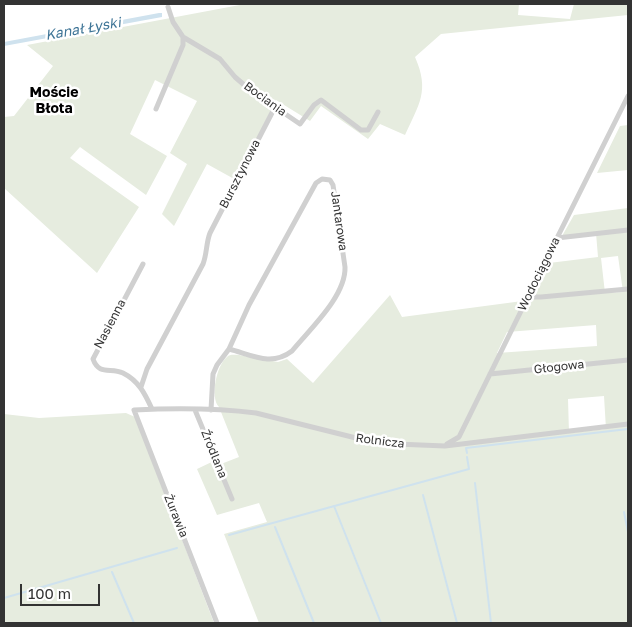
<!DOCTYPE html>
<html>
<head>
<meta charset="utf-8">
<style>
	body { margin:0 }
	#map { position:relative; width:632px; height:627px; overflow:hidden; background:#fff; font-family:"Golos Text",sans-serif }
	canvas { display:block }
	.frame { position:absolute; inset:0; border:5px solid #333; pointer-events:none }
	.scale { position:absolute; left:20px; top:584px; width:80px; height:22px; box-sizing:border-box; border:2px solid #333; border-top:0; padding-left:6px; font-size:15px; line-height:18px; white-space:nowrap; color:#333; -webkit-text-stroke:4px #fff; paint-order:stroke }
</style>
</head>
<body>
<div id="map">
<canvas width="632" height="627"></canvas>
<div class="frame"></div>
<div class="scale">100 m</div>
</div>
<script>
const ctx = document.querySelector('canvas').getContext('2d');
ctx.lineJoin = 'round';
function fillPath(path, color) {
  ctx.fillStyle = color;
  ctx.fill(path, 'evenodd');
}
function strokePath(path, color, width, dash) {
  ctx.strokeStyle = color;
  ctx.lineWidth = width;
  ctx.lineCap = dash ? 'butt' : 'round';
  ctx.setLineDash(dash || []);
  ctx.stroke(path);
}
function write(font, color, halo, rows, align = 'center') {
  ctx.font = font + ' "Golos Text",sans-serif';
  ctx.lineWidth = 5;
  ctx.setLineDash([]);
  ctx.textBaseline = 'middle';
  ctx.strokeStyle = halo;
  ctx.fillStyle = color;
  for (const [text, x, y, turn = 0] of rows) {
    ctx.save();
    ctx.translate(x, y);
    ctx.rotate((+turn || 0) * Math.PI / 180);
    ctx.textAlign = isNaN(turn) ? turn : align;
    if (halo) ctx.strokeText(text, 0, 0);
    ctx.fillText(text, 0, 0);
    ctx.restore();
  }
}
fillPath(new Path2D(`
	M 245,4 L 519,4 L 518,15 L 570,19 L 574,4 L 628,4 L 628,15 L 441,34 L 415,57 C 430,91 419,104 405,135 L 380,124 L 368,139 L 321,106 L 310,121 L 276,100 L 236,180 L 207,164 L 174,226 L 162,214 L 187,164 L 170,153 L 197,101 L 155,80 L 130,134 L 167,156 L 146,195 L 80,147 L 70,158 L 139,207 L 97,273 L 4,188 L 4,117 L 14,116 L 53,66 L 27,45 Z
	M 628,125 L 628,170 L 597,173 L 620,126 Z
	M 628,208 L 628,623 L 259,623 L 224,534 L 267,522 L 259,503 L 217,515 L 197,469 L 218,459 L 221,464 L 239,457 L 219,407 C 210,398 216,366 227,357 C 230,354 234,355 239,355 L 278,362 L 287,359 L 313,383 L 390,295 L 402,317 L 530,300 L 549,263 L 598,257 L 596,233 L 562,236 L 574,215 ZM 618,256 L 623,292 L 605,293 L 601,258 ZM 596,325 L 597,346 L 497,353 L 507,332 ZM 604,396 L 606,429 L 569,433 L 568,399 Z
	M 126,413 L 135,417 L 214,623 L 4,623 L 4,414 L 39,418 Z`), '#e6ecdf');
fillPath(new Path2D(`
	M 159,13 L 162,13 L 162,17 L 4,46 L 4,42 Z`), '#cfe2ee');
strokePath(new Path2D(`
	M 467,453 L 466,448 L 628,429
	M 475,483 L 491,623
	M 423,495 L 457,623
	M 334,506 L 381,623
	M 624,512 L 628,532
	M 275,527 L 314,623
	M 229,535 L 469,469 L 467,457
	M 112,572 L 134,623
	M 4,598 L 177,548`), '#cfe2ee', 2);
strokePath(new Path2D(`
	M 183,37 L 220,59 L 235,77 L 250,90 L 300,124 L 314,105 L 321,100 L 361,130 L 368,130 L 378,112
	M 156,109 L 183,45 L 183,37 L 173,22 L 168,7
	M 557,238 L 628,230
	M 143,264 L 93,359 C 99,376 111,367 123,373 C 139,381 145,394 152,409
	M 528,297 L 541,297 L 628,289
	M 490,374 L 628,360
	M 141,387 L 147,369 L 203,264 C 207,254 206,243 210,233 L 275,107
	M 195,410 L 232,499
	M 211,410 L 213,374 L 217,365 L 229,349 L 249,305 L 316,183 L 322,179 L 330,180 L 333,185 L 345,267 C 346,296 310,329 292,351 C 271,367 252,355 229,349
	M 447,444 L 459,437 L 557,238 L 628,96
	M 217,623 L 134,410 C 174,408 216,408 256,413 L 356,438 L 396,444 L 445,446 L 628,424`), '#d0d0d0', 5);
write('12px', '#333', '#fff', [
	["Bociania",265,99,36],
	["Bursztynowa",240,174,-63],
	["Jantarowa",339,221,82],
	["Wodociągowa",539,274,-64],
	["Nasienna",110,324,-62],
	["Głogowa",559,367,-6],
	["Rolnicza",380,441,7],
	["Źródlana",214,454,68],
	["Żurawia",176,516,68]
]);
write('italic 14px', '#3f7597', '#fff', [
	["Kanał Łyski",83,29,-10]
]);
write('bold 14px', '#000', '#fff', [
	["Moście",54,93],
	["Błota",54,109]
]);
</script>
</body>
</html>
